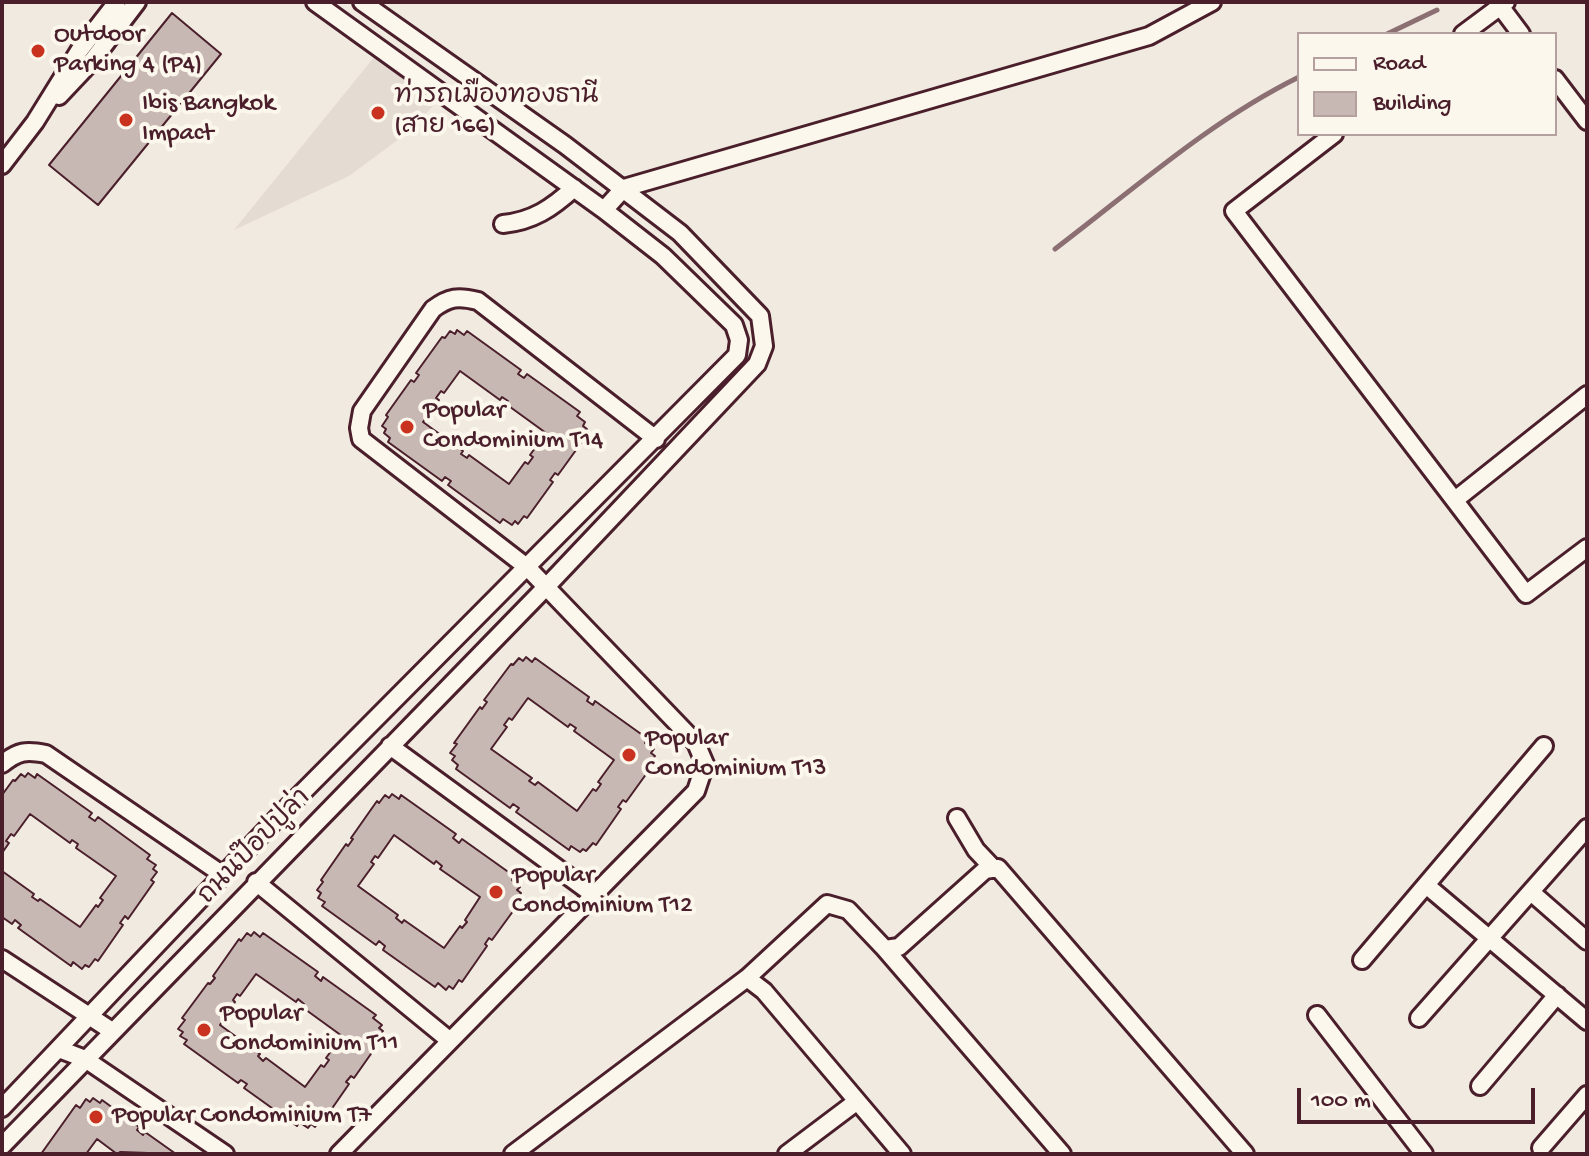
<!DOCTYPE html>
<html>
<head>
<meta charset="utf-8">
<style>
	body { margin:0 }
	#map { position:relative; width:1589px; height:1156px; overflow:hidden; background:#f0eae0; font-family:"Gochi Hand",sans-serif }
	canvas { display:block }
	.frame { position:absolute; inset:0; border:4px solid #4a1f2b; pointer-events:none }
	.legend { position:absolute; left:1297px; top:32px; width:260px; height:104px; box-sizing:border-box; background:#fbf7ec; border:2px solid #b4a19f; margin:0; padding:10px 14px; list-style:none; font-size:24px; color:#4a1f2b }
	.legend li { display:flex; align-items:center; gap:16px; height:40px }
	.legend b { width:40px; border:2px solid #b4a19f }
	.scale { position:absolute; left:1297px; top:1088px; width:238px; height:36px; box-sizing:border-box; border:4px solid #4a1f2b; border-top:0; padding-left:10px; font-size:24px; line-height:28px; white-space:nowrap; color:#4a1f2b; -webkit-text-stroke:6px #fbf7ec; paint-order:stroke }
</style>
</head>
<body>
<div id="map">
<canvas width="1589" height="1156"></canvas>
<div class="frame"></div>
<ul class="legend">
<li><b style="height:10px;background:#fbf7ec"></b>Road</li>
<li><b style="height:22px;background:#c8b8b3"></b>Building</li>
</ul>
<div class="scale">100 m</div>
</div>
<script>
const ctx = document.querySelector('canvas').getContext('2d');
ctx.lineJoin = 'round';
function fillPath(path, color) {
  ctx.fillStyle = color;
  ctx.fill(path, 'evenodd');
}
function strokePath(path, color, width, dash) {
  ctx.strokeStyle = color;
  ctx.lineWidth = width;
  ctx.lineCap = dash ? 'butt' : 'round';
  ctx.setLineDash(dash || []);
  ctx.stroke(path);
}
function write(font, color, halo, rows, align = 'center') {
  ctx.font = font + ' "Gochi Hand","Playpen Sans Thai",sans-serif';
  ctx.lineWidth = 8;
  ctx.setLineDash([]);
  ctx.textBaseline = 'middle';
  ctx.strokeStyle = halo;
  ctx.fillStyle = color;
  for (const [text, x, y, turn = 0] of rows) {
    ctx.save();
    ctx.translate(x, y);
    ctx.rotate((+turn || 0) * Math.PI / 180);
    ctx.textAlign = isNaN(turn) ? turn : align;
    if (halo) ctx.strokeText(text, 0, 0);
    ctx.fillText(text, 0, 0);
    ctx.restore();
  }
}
fillPath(new Path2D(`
	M 375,56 L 439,100 L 407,133 L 349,176 L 234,230 Z`), '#e4dbd2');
strokePath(new Path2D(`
	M 1387,34 L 1437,10
	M 1055,249 C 1134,189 1210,121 1299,77`), '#8c6f72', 5);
const building = new Path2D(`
	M 172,13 L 221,54 L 98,205 L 49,165 Z
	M 457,330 L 464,335 L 467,331 L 521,370 L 518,374 L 524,378 L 527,374 L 580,412 L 577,416 L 585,422 L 583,426 L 587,429 L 581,436 L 584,439 L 558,475 L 555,473 L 550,480 L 553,482 L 527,518 L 524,516 L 518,524 L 515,521 L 512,525 L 503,519 L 500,523 L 448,485 L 451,481 L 445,477 L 442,481 L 388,442 L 390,438 L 384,433 L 386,429 L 382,426 L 388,417 L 386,415 L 411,380 L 414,382 L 419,375 L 416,373 L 442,337 L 445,338 L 450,331 L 455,334 ZM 460,371 L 500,400 L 502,397 L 508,401 L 506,404 L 546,433 L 530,455 L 533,457 L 528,464 L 525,462 L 509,484 L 469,455 L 467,458 L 461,454 L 463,451 L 423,422 L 439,400 L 436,398 L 441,391 L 444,393 Z
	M 526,657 L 532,662 L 535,658 L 589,697 L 587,701 L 593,705 L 595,701 L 648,739 L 645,743 L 654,749 L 651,753 L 655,756 L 649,764 L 652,766 L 626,802 L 623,800 L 618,807 L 621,809 L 596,845 L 593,843 L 586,851 L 583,849 L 580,852 L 571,846 L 569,850 L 516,812 L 519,808 L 513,804 L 510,808 L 456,769 L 458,765 L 452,760 L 455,756 L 450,753 L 457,744 L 454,743 L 480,707 L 482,709 L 487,702 L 484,700 L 511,664 L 513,665 L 519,658 L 523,661 ZM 528,698 L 568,727 L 570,724 L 576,728 L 574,731 L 614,760 L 598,782 L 601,784 L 596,791 L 593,789 L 577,811 L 538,782 L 535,785 L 529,781 L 532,778 L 491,749 L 507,727 L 504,725 L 509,718 L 512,720 Z
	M 28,773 L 35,778 L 37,774 L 92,813 L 89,817 L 95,821 L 98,817 L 150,855 L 147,859 L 156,865 L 153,869 L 157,872 L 151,880 L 154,882 L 128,919 L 125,916 L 120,923 L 123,925 L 98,961 L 95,959 L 89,967 L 85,965 L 82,969 L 73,962 L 71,966 L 18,928 L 21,925 L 15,920 L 12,924 L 2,917 L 2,871 L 34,894 L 32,897 L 38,901 L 40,899 L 80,927 L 96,905 L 98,907 L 103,900 L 100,898 L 116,876 L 76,848 L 78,844 L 72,840 L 70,843 L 30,814 L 14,836 L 11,834 L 6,841 L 9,843 L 2,853 L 2,795 L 13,780 L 15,781 L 21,774 L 25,777 Z
	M 392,794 L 399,799 L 401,795 L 456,834 L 453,838 L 459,843 L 462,839 L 514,876 L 512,880 L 520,887 L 517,890 L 521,893 L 516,901 L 519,903 L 492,940 L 489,938 L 485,944 L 487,946 L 462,982 L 459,980 L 453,989 L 449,986 L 446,990 L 438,983 L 435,987 L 383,950 L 385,946 L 379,941 L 376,945 L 322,906 L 325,902 L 318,898 L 321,893 L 317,890 L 323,882 L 321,880 L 346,844 L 348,846 L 353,839 L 351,838 L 377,801 L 379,803 L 385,795 L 389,798 ZM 394,835 L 434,864 L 436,861 L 442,866 L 440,869 L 480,897 L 465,920 L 467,922 L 462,928 L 460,926 L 444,948 L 404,920 L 402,923 L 396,918 L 398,915 L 358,886 L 374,864 L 371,862 L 375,856 L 378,858 Z
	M 254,932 L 260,937 L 263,933 L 318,972 L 315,976 L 321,981 L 323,977 L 376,1015 L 373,1018 L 382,1025 L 379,1028 L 383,1031 L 377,1039 L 380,1041 L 354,1078 L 351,1076 L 346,1082 L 349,1084 L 324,1120 L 321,1118 L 315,1127 L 311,1124 L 308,1128 L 299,1122 L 297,1126 L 244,1088 L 247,1084 L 241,1080 L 238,1083 L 184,1044 L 187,1040 L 180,1036 L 183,1032 L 178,1029 L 185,1020 L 182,1018 L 208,983 L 210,984 L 215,978 L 213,976 L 239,939 L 241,941 L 247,933 L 251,936 ZM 256,974 L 296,1002 L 298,999 L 304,1004 L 302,1007 L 342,1036 L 326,1058 L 329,1060 L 324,1067 L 321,1065 L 305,1087 L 266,1058 L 263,1061 L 258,1056 L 260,1054 L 220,1025 L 235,1002 L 233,1000 L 237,994 L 240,996 Z
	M 93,1098 L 100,1103 L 102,1100 L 139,1127 L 137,1130 L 143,1135 L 145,1132 L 176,1154 L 120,1152 L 117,1154 L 97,1139 L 86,1154 L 41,1154 L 76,1105 L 80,1108 L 86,1099 L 90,1102 Z`);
fillPath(building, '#c8b8b3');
strokePath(building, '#4a1f2b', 2);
const minor = new Path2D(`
	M 1497,2 L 1521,34
	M 1463,34 L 1506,2
	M 1555,79 L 1587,121
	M 59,96 L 92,61 L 137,2
	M 1334,134 L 1234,211 L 1526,594 L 1587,548
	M 2,165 L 35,122 L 79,51 L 117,2
	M 604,210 L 624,188 L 1149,36 L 1212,2
	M 503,224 C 533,221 552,208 574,188
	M 1455,500 L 1587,395
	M 390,746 L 594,895
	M 2,764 C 18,751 26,750 46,754 L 223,875
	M 957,818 L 976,850 L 994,869
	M 256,882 L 449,1040
	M 1426,885 L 1587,1021
	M 1531,892 L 1587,941
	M 885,949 L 1062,1154
	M 2,959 L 112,1031
	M 1362,960 L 1544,746
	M 747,978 L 764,991 L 902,1154
	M 1317,1015 L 1424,1154
	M 1419,1018 L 1587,828
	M 59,1049 L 85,1059 L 225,1154
	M 1480,1086 L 1557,995
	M 2,1108 L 282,813 L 737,355 L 739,340 L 734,325 L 663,256 L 604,210 L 315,2
	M 2,1146 L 547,586 L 757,364 L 764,346 L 760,316 L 680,233 L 565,145 L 362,2
	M 1541,1148 L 1587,1095
	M 339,1154 L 696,791 L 705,764 L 696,743 L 528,568 L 361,439 L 359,428 L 362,411 L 433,309 C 449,297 458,296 478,301 L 656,439
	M 513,1154 L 747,978 L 827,904 L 848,910 L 885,949 L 899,947 L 985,870 L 998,868 L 1245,1154
	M 787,1154 L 856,1102`);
strokePath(minor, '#4a1f2b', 22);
strokePath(minor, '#fbf7ec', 16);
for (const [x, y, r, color] of [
	[38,51,8,"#c8321e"],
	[378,113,8,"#c8321e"],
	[126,120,8,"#c8321e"],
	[407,427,8,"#c8321e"],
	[629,755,8,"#c8321e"],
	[496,892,8,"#c8321e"],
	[204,1030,8,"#c8321e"],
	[96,1117,8,"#c8321e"]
]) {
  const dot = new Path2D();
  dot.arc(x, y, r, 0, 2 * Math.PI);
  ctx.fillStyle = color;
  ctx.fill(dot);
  strokePath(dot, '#fbf7ec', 3);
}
write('26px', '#4a1f2b', '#fbf7ec', [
	["Outdoor",54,36],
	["Parking 4 (P4)",54,66],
	["ท่ารถเมืองทองธานี",394,98],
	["(สาย 166)",394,128],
	["Ibis Bangkok",142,105],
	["Impact",142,135],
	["Popular",423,412],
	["Condominium T14",423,442],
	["Popular",645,740],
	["Condominium T13",645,770],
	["Popular",512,877],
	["Condominium T12",512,907],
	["Popular",220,1015],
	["Condominium T11",220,1045],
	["Popular Condominium T7",112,1117]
], 'left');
write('26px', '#4a1f2b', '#fbf7ec', [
	["ถนนป๊อปปูล่า",256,848,-46]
]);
</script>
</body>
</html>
